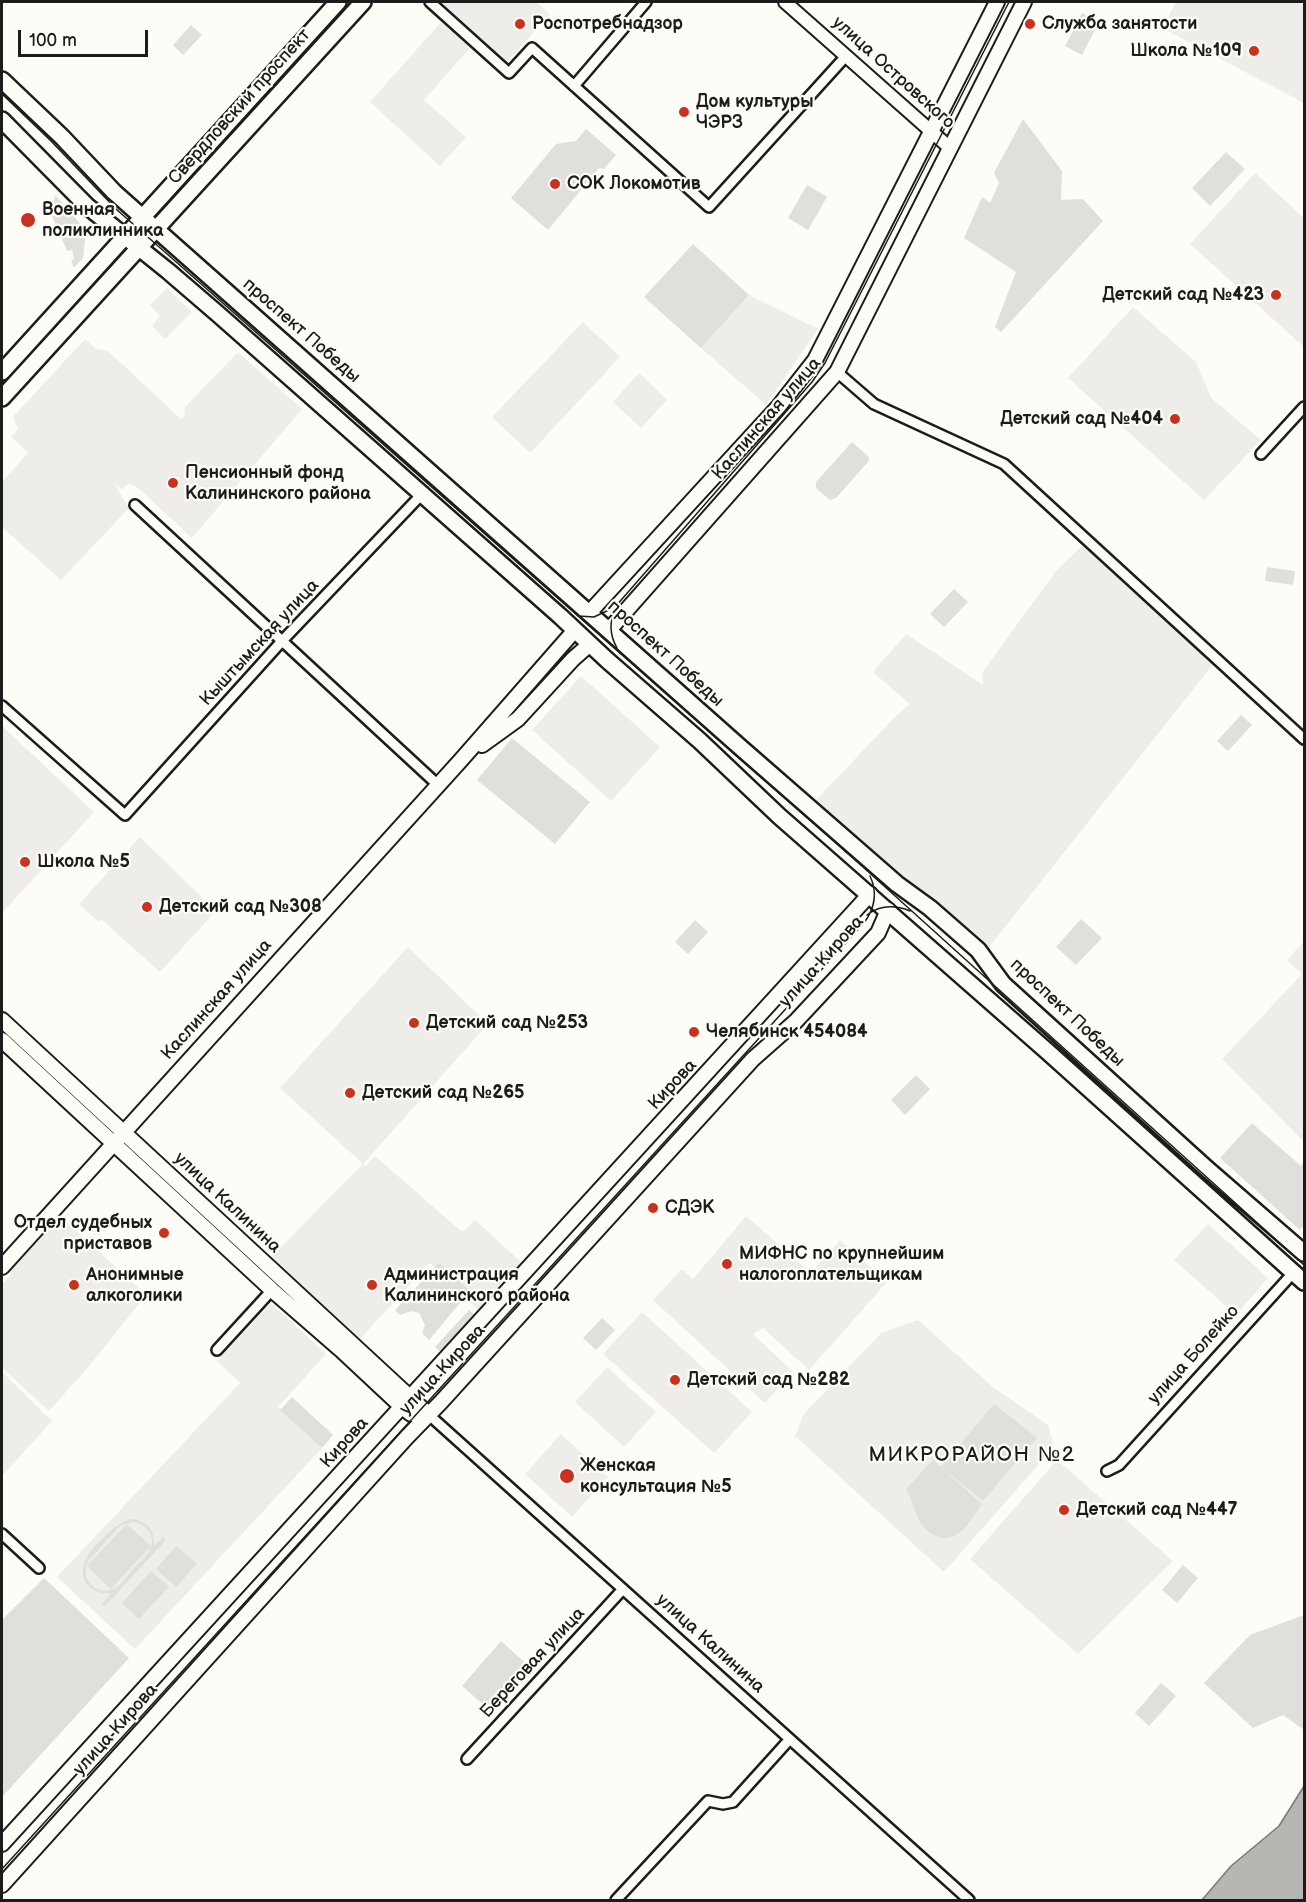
<!DOCTYPE html>
<html>
<head>
<meta charset="utf-8">
<style>
	body { margin:0 }
	#map { position:relative; width:1306px; height:1902px; overflow:hidden; background:#fdfcf7; font-family:"Balsamiq Sans",sans-serif }
	canvas { display:block }
	.frame { position:absolute; inset:0; border:3px solid #1c1c1c; pointer-events:none }
	.scale { position:absolute; left:18px; top:30px; width:130px; height:27px; box-sizing:border-box; border:3px solid #1c1c1c; border-top:0; padding-left:8px; font-size:18px; line-height:21px; white-space:nowrap; color:#1c1c1c; -webkit-text-stroke:4px #fdfcf7; paint-order:stroke }
</style>
</head>
<body>
<div id="map">
<canvas width="1306" height="1902"></canvas>
<div class="frame"></div>
<div class="scale">100 m</div>
</div>
<script>
const ctx = document.querySelector('canvas').getContext('2d');
ctx.lineJoin = 'round';
function fillPath(path, color) {
  ctx.fillStyle = color;
  ctx.fill(path, 'evenodd');
}
function strokePath(path, color, width, dash) {
  ctx.strokeStyle = color;
  ctx.lineWidth = width;
  ctx.lineCap = dash ? 'butt' : 'round';
  ctx.setLineDash(dash || []);
  ctx.stroke(path);
}
function write(font, color, halo, rows, align = 'center') {
  ctx.font = font + ' "Balsamiq Sans",sans-serif';
  ctx.lineWidth = 4.5;
  ctx.setLineDash([]);
  ctx.textBaseline = 'middle';
  ctx.strokeStyle = halo;
  ctx.fillStyle = color;
  for (const [text, x, y, turn = 0] of rows) {
    ctx.save();
    ctx.translate(x, y);
    ctx.rotate((+turn || 0) * Math.PI / 180);
    ctx.textAlign = isNaN(turn) ? turn : align;
    if (halo) ctx.strokeText(text, 0, 0);
    ctx.fillText(text, 0, 0);
    ctx.restore();
  }
}
fillPath(new Path2D(`
	M 439,2 L 536,2 L 550,14 L 506,63 L 438,3 Z
	M 1176,2 L 1304,2 L 1304,103 L 1162,28 Z
	M 441,22 L 470,48 L 424,100 L 466,137 L 440,166 L 370,102 Z
	M 1255,173 L 1304,218 L 1304,347 L 1190,244 Z
	M 167,288 L 192,312 L 165,339 L 152,326 L 160,316 L 150,305 Z
	M 749,295 L 818,329 L 766,405 L 701,348 Z
	M 1133,307 L 1196,362 L 1211,398 L 1261,440 L 1204,500 L 1068,378 Z
	M 583,322 L 620,357 L 530,453 L 492,417 Z
	M 85,339 L 96,349 L 108,351 L 181,419 L 184,417 L 185,407 L 238,352 L 302,409 L 192,538 L 137,487 L 129,483 L 122,489 L 114,483 L 129,508 L 61,580 L 2,527 L 2,482 L 28,453 L 11,437 L 18,429 L 13,417 Z
	M 639,373 L 667,400 L 641,428 L 613,402 Z
	M 1083,545 L 1133,593 L 1138,589 L 1214,663 L 986,951 L 816,800 L 894,718 L 910,704 L 912,706 L 873,672 L 906,634 L 983,685 L 982,673 L 1056,571 Z
	M 581,676 L 660,747 L 611,801 L 532,730 Z
	M 2,726 L 94,812 L 2,913 Z
	M 140,837 L 216,911 L 160,972 L 102,920 L 99,922 L 79,904 Z
	M 1304,941 L 1304,1142 L 1222,1059 L 1302,974 L 1287,960 Z
	M 408,947 L 488,1024 L 363,1164 L 366,1166 L 375,1156 L 462,1232 L 475,1220 L 522,1263 L 479,1311 L 430,1263 L 358,1341 L 268,1260 L 363,1164 L 280,1088 Z
	M 58,1214 L 146,1295 L 90,1365 L 49,1411 L 2,1368 L 2,1285 L 11,1275 L 10,1267 Z
	M 746,1216 L 811,1273 L 840,1240 L 887,1282 L 809,1370 L 763,1328 L 753,1334 L 793,1372 L 765,1403 L 653,1300 L 682,1269 L 693,1279 Z
	M 1208,1224 L 1268,1278 L 1236,1315 L 1174,1260 Z
	M 271,1303 L 326,1354 L 278,1407 L 322,1448 L 135,1649 L 57,1577 L 240,1383 L 217,1361 Z
	M 642,1312 L 752,1412 L 714,1453 L 603,1354 Z
	M 918,1320 L 994,1388 L 1048,1425 L 1054,1447 L 944,1572 L 795,1436 L 804,1414 L 881,1333 Z
	M 607,1367 L 656,1412 L 624,1447 L 575,1402 Z
	M 2,1372 L 52,1421 L 2,1476 Z
	M 561,1434 L 608,1477 L 572,1517 L 525,1474 Z
	M 1057,1460 L 1173,1561 L 1078,1654 L 970,1559 Z`), '#eeede9');
fillPath(new Path2D(`
	M 1082,13 L 1099,22 L 1082,55 L 1065,46 Z
	M 191,25 L 202,35 L 183,55 L 173,45 Z
	M 1023,119 L 1062,171 L 1061,200 L 1083,199 L 1103,221 L 1001,332 L 995,327 L 1016,272 L 964,238 L 982,197 L 990,203 L 999,183 L 994,173 Z
	M 586,129 L 616,155 L 604,169 L 599,168 L 548,230 L 511,198 L 556,144 L 576,141 Z
	M 1226,152 L 1245,169 L 1210,206 L 1192,188 Z
	M 807,185 L 827,197 L 808,230 L 788,218 Z
	M 55,195 L 86,230 L 83,258 L 74,268 L 71,261 L 74,259 L 72,250 L 67,251 L 52,216 Z
	M 693,244 L 749,295 L 701,348 L 644,297 Z
	M 852,442 L 869,457 L 868,462 L 836,498 L 830,500 L 816,488 L 816,482 Z
	M 1267,567 L 1295,571 L 1293,585 L 1265,581 Z
	M 954,589 L 968,602 L 944,627 L 930,614 Z
	M 1241,715 L 1252,725 L 1228,751 L 1217,741 Z
	M 512,738 L 590,802 L 555,844 L 477,780 Z
	M 1081,919 L 1102,938 L 1076,965 L 1056,947 Z
	M 695,920 L 708,932 L 688,954 L 675,942 Z
	M 916,1075 L 930,1089 L 905,1115 L 891,1100 Z
	M 1252,1123 L 1301,1166 L 1304,1162 L 1304,1225 L 1300,1230 L 1220,1158 Z
	M 439,1263 L 470,1291 L 429,1340 L 422,1333 L 425,1325 L 419,1313 L 411,1311 L 400,1315 L 395,1310 Z
	M 469,1310 L 476,1316 L 440,1351 L 435,1347 Z
	M 602,1318 L 615,1330 L 596,1350 L 583,1338 Z
	M 292,1397 L 333,1435 L 322,1448 L 280,1410 Z
	M 994,1404 L 1037,1438 L 983,1501 L 941,1467 Z
	M 933,1460 L 982,1504 C 971,1520 958,1545 936,1536 C 928,1533 922,1527 919,1520 C 914,1510 912,1499 906,1489 Z
	M 132,1519 C 148,1521 155,1531 154,1546 L 163,1537 L 166,1540 L 105,1606 L 102,1604 L 111,1593 C 94,1595 78,1583 84,1564 C 88,1550 118,1520 132,1519 ZM 133,1522 C 148,1524 158,1539 148,1553 C 144,1559 137,1565 132,1570 C 126,1577 120,1587 111,1590 C 103,1592 95,1590 90,1583 C 84,1576 85,1569 88,1561 L 120,1526 Z
	M 127,1524 L 151,1546 L 111,1589 L 87,1566 Z
	M 176,1546 L 197,1564 L 176,1587 L 156,1569 Z
	M 1183,1565 L 1198,1578 L 1177,1603 L 1162,1590 Z
	M 151,1571 L 169,1587 L 139,1619 L 122,1603 Z
	M 44,1578 L 129,1658 L 2,1797 L 2,1620 Z
	M 1304,1615 L 1304,1730 L 1283,1715 L 1253,1728 L 1204,1683 L 1250,1635 Z
	M 501,1641 L 532,1669 L 493,1713 L 462,1686 Z
	M 1161,1683 L 1176,1696 L 1149,1726 L 1135,1713 Z`), '#e0dfdb');
const water = new Path2D(`
	M 1304,1786 L 1304,1900 L 1202,1900 L 1231,1866 L 1279,1826 Z`);
fillPath(water, '#b7b6b2');
strokePath(water, '#797876', 1.5);
const minor = new Path2D(`
	M 430,2 L 509,73 L 532,48 L 709,207 L 846,56
	M 574,86 L 646,2
	M 837,372 L 874,404 L 1004,464 L 1304,739
	M 1261,454 L 1304,407
	M 135,505 L 438,785
	M 2,706 L 125,815 L 282,641 L 422,494
	M 217,1350 L 272,1290
	M 428,1414 L 969,1900
	M 1107,1471 L 1119,1465 L 1293,1273
	M 2,1534 L 39,1568
	M 467,1759 L 623,1589
	M 616,1900 L 708,1801 L 723,1804 L 733,1802 L 789,1740`);
const tertiary = new Path2D(`
	M 785,2 L 950,148`);
const secondary = new Path2D(`
	M 589,613 L 779,406 L 815,360 L 997,2
	M 609,630 L 837,372 L 1024,2
	M 482,745 L 518,719 L 573,659 L 590,644
	M 2,1020 L 428,1414
	M 2,1040 L 272,1290 L 341,1350 L 402,1407 L 411,1414 L 428,1414
	M 2,1267 L 461,760 L 575,630
	M 2,1844 L 870,894
	M 2,1885 L 407,1437 L 441,1402 L 753,1059 L 796,1021 L 878,933 L 888,910`);
const primary = new Path2D(`
	M 2,80 L 62,137 L 114,192 L 740,747 L 897,884 L 930,908 L 978,950 L 1003,984 L 1206,1168 L 1304,1253
	M 2,120 L 87,206 L 168,271 L 218,314 L 560,616 L 607,660 L 700,741 L 779,816 L 1048,1052 L 1304,1282
	M 2,372 L 338,2
	M 2,398 L 363,2`);
strokePath(minor, '#1c1c1c', 14);
strokePath(tertiary, '#1c1c1c', 16);
strokePath(secondary, '#1c1c1c', 18);
strokePath(primary, '#1c1c1c', 20);
strokePath(minor, '#fdfcf7', 9);
strokePath(tertiary, '#fdfcf7', 12);
strokePath(secondary, '#fdfcf7', 14);
strokePath(primary, '#fdfcf7', 15);
strokePath(new Path2D(`
	M 2,94 L 51,141 L 116,209 L 863,867 L 1304,1265
	M 617,606 C 609,620 609,634 617,648
	M 578,616 L 594,617 L 615,607 L 812,382 L 825,363 L 1009,2
	M 867,915 C 880,905 895,905 910,911
	M 2,1869 L 864,923 C 875,908 878,893 870,876`), '#1c1c1c', 1.5);
for (const [x, y, r, color] of [
	[520,24,6,"#c8321e"],
	[1030,24,6,"#c8321e"],
	[1254,51,6,"#c8321e"],
	[684,112,6,"#c8321e"],
	[555,184,6,"#c8321e"],
	[28,220,8,"#c8321e"],
	[1276,295,6,"#c8321e"],
	[1175,419,6,"#c8321e"],
	[173,483,6,"#c8321e"],
	[25,862,6,"#c8321e"],
	[147,907,6,"#c8321e"],
	[414,1023,6,"#c8321e"],
	[694,1032,6,"#c8321e"],
	[350,1093,6,"#c8321e"],
	[653,1208,6,"#c8321e"],
	[164,1233,6,"#c8321e"],
	[727,1264,6,"#c8321e"],
	[74,1285,6,"#c8321e"],
	[372,1285,6,"#c8321e"],
	[675,1380,6,"#c8321e"],
	[567,1476,8,"#c8321e"],
	[1064,1510,6,"#c8321e"]
]) {
  const dot = new Path2D();
  dot.arc(x, y, r, 0, 2 * Math.PI);
  ctx.fillStyle = color;
  ctx.fill(dot);
  strokePath(dot, '#fdfcf7', 2);
}
write('bold 18px', '#1c1c1c', '#fdfcf7', [
	["Роспотребнадзор",532,24],
	["Служба занятости",1042,24],
	["Школа №109",1242,51,"right"],
	["Дом культуры",696,102],
	["ЧЭРЗ",696,123],
	["СОК Локомотив",567,184],
	["Военная",42,210],
	["поликлинника",42,231],
	["Детский сад №423",1264,295,"right"],
	["Детский сад №404",1163,419,"right"],
	["Пенсионный фонд",185,473],
	["Калининского района",185,494],
	["Школа №5",37,862],
	["Детский сад №308",159,907],
	["Детский сад №253",426,1023],
	["Челябинск 454084",706,1032],
	["Детский сад №265",362,1093],
	["СДЭК",665,1208],
	["Отдел судебных",152,1223,"right"],
	["приставов",152,1244,"right"],
	["МИФНС по крупнейшим",739,1254],
	["налогоплательщикам",739,1275],
	["Анонимные",86,1275],
	["алкоголики",86,1296],
	["Администрация",384,1275],
	["Калининского района",384,1296],
	["Детский сад №282",687,1380],
	["Женская",580,1466],
	["консультация №5",580,1487],
	["Детский сад №447",1076,1510]
], 'left');
write('18px', '#1c1c1c', '#fdfcf7', [
	["улица Островского",893,73,42],
	["Свердловский проспект",240,107,-48],
	["проспект Победы",301,331,41],
	["Каслинская улица",767,419,-49],
	["Кыштымская улица",260,643,-47],
	["проспект Победы",665,654,42],
	["улица Кирова",822,962,-48],
	["Каслинская улица",217,1000,-48],
	["проспект Победы",1067,1013,43],
	["Кирова",673,1085,-47],
	["улица Калинина",227,1203,43],
	["улица Болейко",1194,1355,-48],
	["улица Кирова",443,1370,-47],
	["Кирова",345,1443,-48],
	["улица Калинина",710,1644,42],
	["Береговая улица",533,1663,-47],
	["улица Кирова",116,1730,-48]
]);
ctx.letterSpacing = '1.5px';
write('21px', '#1c1c1c', '#fdfcf7', [
	["МИКРОРАЙОН №2",972,1456]
]);
ctx.letterSpacing = '0px';
</script>
</body>
</html>
